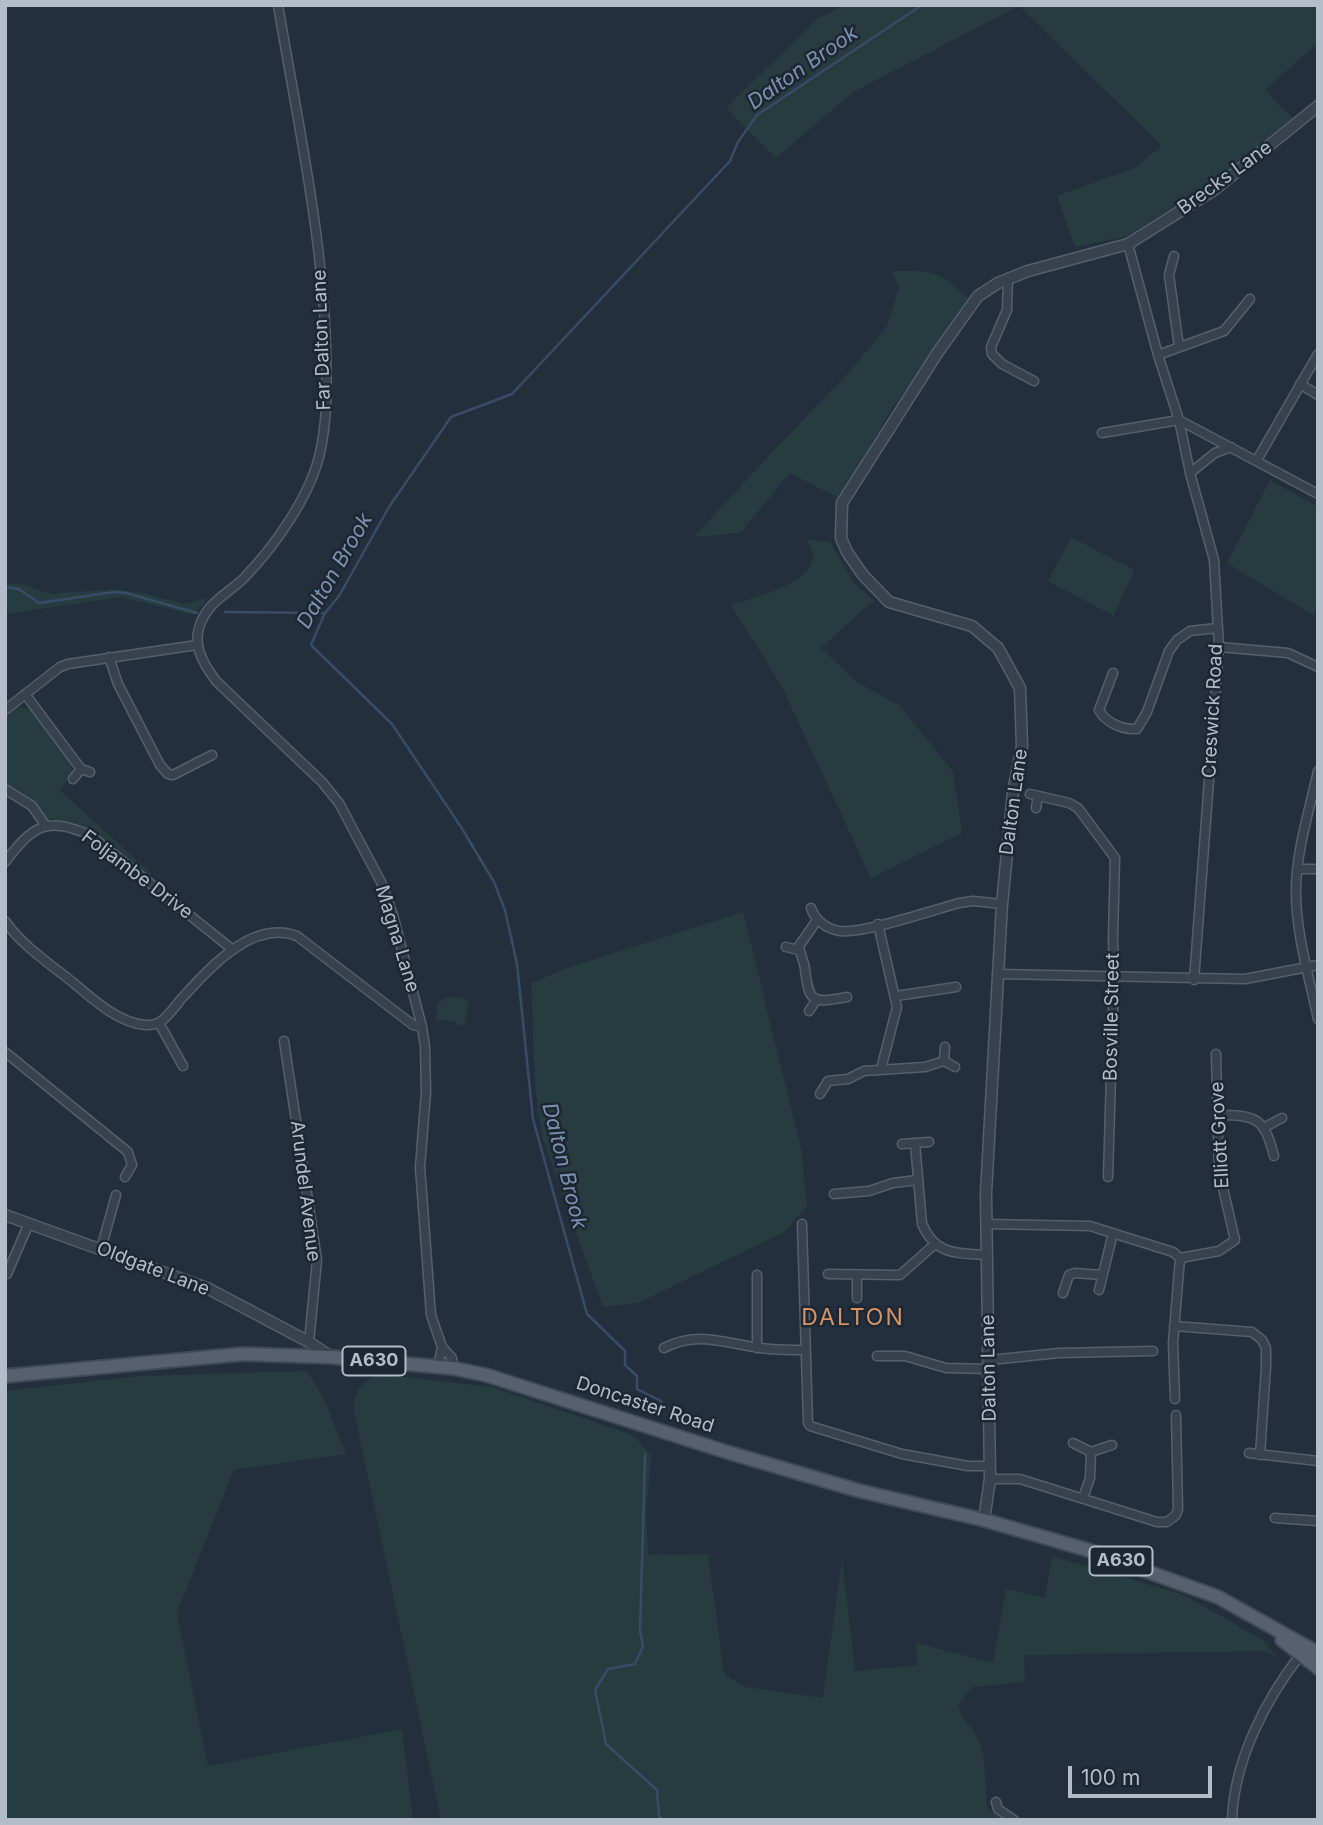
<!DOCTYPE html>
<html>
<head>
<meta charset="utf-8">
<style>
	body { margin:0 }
	#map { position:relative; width:1323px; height:1825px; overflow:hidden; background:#242f3e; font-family:Inter,sans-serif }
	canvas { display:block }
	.frame { position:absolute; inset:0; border:7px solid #b4bcc9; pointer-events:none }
	.scale { position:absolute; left:1068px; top:1766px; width:144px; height:32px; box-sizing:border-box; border:4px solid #b4bcc9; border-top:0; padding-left:9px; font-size:21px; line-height:24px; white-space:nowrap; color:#b4bcc9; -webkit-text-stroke:5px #1d2633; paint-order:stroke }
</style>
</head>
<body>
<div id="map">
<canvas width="1323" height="1825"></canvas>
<div class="frame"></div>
<div class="scale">100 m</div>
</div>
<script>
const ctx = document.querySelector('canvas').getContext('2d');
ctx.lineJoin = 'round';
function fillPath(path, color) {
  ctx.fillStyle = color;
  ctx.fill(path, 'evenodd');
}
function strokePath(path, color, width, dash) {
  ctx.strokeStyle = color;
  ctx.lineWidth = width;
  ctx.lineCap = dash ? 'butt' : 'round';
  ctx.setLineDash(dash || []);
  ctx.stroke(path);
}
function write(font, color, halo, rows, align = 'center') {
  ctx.font = font + ' Inter,sans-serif';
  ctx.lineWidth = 5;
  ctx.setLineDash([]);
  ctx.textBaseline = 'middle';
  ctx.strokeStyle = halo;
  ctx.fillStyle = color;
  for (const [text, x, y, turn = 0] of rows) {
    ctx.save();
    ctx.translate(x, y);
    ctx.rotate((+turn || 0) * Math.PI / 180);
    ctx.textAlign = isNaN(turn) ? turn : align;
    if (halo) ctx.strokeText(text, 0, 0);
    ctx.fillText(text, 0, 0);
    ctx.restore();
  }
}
fillPath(new Path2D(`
	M 844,5 L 1318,5 L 1318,43 L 1265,90 L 1293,119 L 1214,182 L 1127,236 L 1075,247 L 1057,196 L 1134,168 L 1162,146 L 1019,6 L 853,92 L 776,158 L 726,108 L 817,19 Z
	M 892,271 C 936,271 936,270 969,299 L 906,391 L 893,406 L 840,499 L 790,473 L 740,533 L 694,537 L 776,448 L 852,369 L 887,326 L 899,288 Z
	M 1270,480 L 1318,507 L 1318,607 L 1313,615 L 1227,563 Z
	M 1071,537 L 1134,570 L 1114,616 L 1048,581 Z
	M 806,540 L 830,542 L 855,584 L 874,600 L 821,648 L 857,682 L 899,705 L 953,771 L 962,833 L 871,878 L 782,687 L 731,605 C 755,597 837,578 806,540 Z
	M 5,583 L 26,585 L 50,594 L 113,589 L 147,594 L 185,604 L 209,597 L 194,615 L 121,597 L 5,614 Z
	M 17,706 L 31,710 L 70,762 C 75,773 66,781 60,790 L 151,873 L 149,876 L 84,826 L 46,818 C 33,803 25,790 5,785 L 5,715 Z
	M 743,912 L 802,1152 L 807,1207 L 784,1232 L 638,1303 L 603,1307 L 542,1137 L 535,1084 L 531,983 L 570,967 Z
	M 457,997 L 469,1000 L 465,1023 L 458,1027 L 454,1021 L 436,1020 L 438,1003 L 444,998 Z
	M 307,1371 L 325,1401 L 346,1454 L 234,1470 L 177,1613 L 208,1766 L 402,1729 L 413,1820 L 5,1820 L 5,1391 L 140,1376 Z
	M 385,1375 L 492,1387 L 627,1433 L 637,1439 L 651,1456 L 646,1514 L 648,1555 L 708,1554 L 724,1674 L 745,1687 L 823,1698 L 842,1558 L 855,1671 L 917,1665 L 916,1643 L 993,1663 L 1006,1589 L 1045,1598 L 1052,1556 L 1184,1595 L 1263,1640 L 1277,1656 L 1262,1651 L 1024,1655 L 1025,1682 L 972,1687 L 958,1705 C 961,1720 972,1726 978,1739 C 987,1759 985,1786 987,1808 L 1005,1820 L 441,1820 L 354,1411 C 353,1390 364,1377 385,1375 Z`), '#263c3f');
strokePath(new Path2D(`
	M 5,587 L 19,589 L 39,603 L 114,592 L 126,593 L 197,613
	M 225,612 L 325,613
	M 659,1410 L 661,1401 L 637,1389 L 637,1376 L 625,1365 L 625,1351 L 587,1314 L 533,1119 L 517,964 L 505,910 L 494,882 L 461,827 L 392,724 L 311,645 L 325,613 L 339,596 L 389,507 L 451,417 L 512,394 L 730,161 L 738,142 L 757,115 L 922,5
	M 645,1455 L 640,1631 L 643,1646 L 635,1664 L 608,1669 L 595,1690 L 606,1744 L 657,1790 L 659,1816 L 662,1820`), '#394c67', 2.5);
const minor = new Path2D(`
	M 278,5 C 297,118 322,232 326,346 C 327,383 328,421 319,457 C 308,499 274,547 244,578 C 231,591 211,601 203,618 C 190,642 202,662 216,681 L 322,782 L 339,803 L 381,882 L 393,915 L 422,1027 L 425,1047 L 426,1092 L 420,1167 L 431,1315 L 442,1347 L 452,1358 L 452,1368
	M 1128,244 L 1158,355 L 1179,420 L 1190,473 L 1214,560 L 1219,647 L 1194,980
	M 1174,256 L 1169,275 L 1179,347
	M 1008,278 L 1007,310 L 991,347 L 992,354 L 1002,364 L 1034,381
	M 1158,355 L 1224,331 L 1250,299
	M 1300,384 L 1318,395
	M 1102,433 L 1179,420 L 1318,494
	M 1257,460 L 1318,354
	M 1190,473 L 1215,453 L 1231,447
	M 1219,647 L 1288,653 L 1318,667
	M 109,657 L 118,684 L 160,765 L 168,774 L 173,775 L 212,755
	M 1113,673 L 1099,710 C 1106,723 1123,730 1137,729 L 1147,712 L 1169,651 L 1177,640 L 1190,631 L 1217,628
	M 25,694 L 81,769
	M 5,710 L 60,667 L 68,664 L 197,645
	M 1318,771 C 1310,808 1297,848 1296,887 C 1295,931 1309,976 1318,1019
	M 73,779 L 81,769 L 90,772
	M 5,789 L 32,806 L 46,826
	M 1030,794 L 1069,803 L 1078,808 L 1115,858 L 1113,937 L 1114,977 L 1108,1177
	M 1036,808 L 1038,796
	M 5,862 C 33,826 45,816 90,835 L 233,950
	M 1297,869 L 1318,869
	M 811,908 C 815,920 826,929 840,931 C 863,934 933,910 959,903 L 973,901 L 1002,904
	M 817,920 L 799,946 C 800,954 804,961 805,969 C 809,1004 813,1003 847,997
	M 5,921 C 23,947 52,965 76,985 C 95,1001 119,1023 145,1025 C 149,1025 157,1024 160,1022 C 168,1017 176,1005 182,998 C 209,969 252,919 297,936 L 413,1025 L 422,1027
	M 878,924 L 897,1007 L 881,1069
	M 786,947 L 799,950
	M 997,974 L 1245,979 L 1318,965
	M 896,996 L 956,987
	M 809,1011 L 817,999
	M 159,1023 L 183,1066
	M 284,1041 L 317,1260 L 309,1342
	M 945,1047 L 944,1061 L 955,1067
	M 5,1052 L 128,1152 L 132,1165 L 125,1177
	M 820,1094 L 828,1081 L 848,1079 L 864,1071 L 925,1067 L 944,1061
	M 1217,1115 C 1256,1115 1264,1117 1274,1156
	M 1265,1127 L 1282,1118
	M 915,1143 L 922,1224 C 936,1256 957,1253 987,1255
	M 902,1144 L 929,1142
	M 834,1194 L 869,1191 L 893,1183 L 917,1180
	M 802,1224 L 808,1423 L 810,1426 L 902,1454 L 968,1466 L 990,1466
	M 986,1224 L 1090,1226 L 1173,1252 L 1180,1258
	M 101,1249 L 116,1195
	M 1180,1258 L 1219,1251 L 1235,1240 L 1219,1171 L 1216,1054
	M 7,1274 L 29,1223
	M 828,1274 L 900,1275 L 935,1244
	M 757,1275 L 757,1348
	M 1099,1290 L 1113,1233
	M 1063,1293 L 1069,1275 L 1075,1273 L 1102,1275
	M 857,1298 L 857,1275
	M 1174,1326 L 1252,1332 L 1262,1340 L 1266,1348 L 1266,1367 L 1260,1455
	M 664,1348 C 699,1330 726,1344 761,1348 C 775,1350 790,1350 805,1350
	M 877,1356 L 905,1356 L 946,1368 L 990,1369
	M 990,1360 L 1059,1353 L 1153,1351
	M 438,1367 L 442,1347
	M 1175,1399 L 1173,1343 L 1180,1258
	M 1073,1443 L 1091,1452 L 1112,1445
	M 1249,1453 L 1318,1461
	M 990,1479 L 1020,1479 L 1157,1522 L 1167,1522 L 1176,1515 L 1178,1509 L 1176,1415
	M 1083,1498 L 1090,1478 L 1091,1452
	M 1275,1518 L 1318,1521
	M 996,1802 L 998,1809 L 1014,1820
	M 1232,1820 C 1234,1761 1265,1700 1301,1654`);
const tertiary = new Path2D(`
	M 5,1215 L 207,1288 L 309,1342 L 331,1357
	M 984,1520 L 990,1479 L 986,1193 L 1002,904 L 1013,792 L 1022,746 L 1020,688 L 998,648 L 972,626 L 889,602 L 863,575 L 847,552 L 841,538 L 842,503 L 938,352 L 978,296 L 998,283 L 1028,271 L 1128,244 L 1214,190 L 1318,106`);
const primary = new Path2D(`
	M 5,1376 L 243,1354 L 331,1357 L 452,1368 L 486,1375 L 730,1453 L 860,1491 L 984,1520 L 1088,1550 L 1218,1597 L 1318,1653
	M 1282,1640 L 1318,1668`);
strokePath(minor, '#565f6c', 11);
strokePath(tertiary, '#565f6c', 13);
strokePath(primary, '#414a57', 16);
strokePath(minor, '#38414e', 8);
strokePath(tertiary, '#38414e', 10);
strokePath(primary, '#56606e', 12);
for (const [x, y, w] of [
	[374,1361,63],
	[1121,1561,63]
]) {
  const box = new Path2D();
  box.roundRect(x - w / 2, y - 14.5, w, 29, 5);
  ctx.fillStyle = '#1d2633';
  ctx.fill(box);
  strokePath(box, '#b4bcc9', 2);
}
write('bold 18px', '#b4bcc9', null, [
	["A630",374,1361],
	["A630",1121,1561]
]);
write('19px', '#b4bcc9', '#1d2633', [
	["Brecks Lane",1225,178,-36],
	["Far Dalton Lane",322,340,-92],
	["Creswick Road",1213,711,-87],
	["Dalton Lane",1014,802,-82],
	["Foljambe Drive",137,875,37],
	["Magna Lane",397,939,73],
	["Bosville Street",1112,1017,-89],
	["Elliott Grove",1220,1135,-93],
	["Arundel Avenue",305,1191,83],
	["Oldgate Lane",153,1269,21],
	["Dalton Lane",989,1368,-91],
	["Doncaster Road",645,1405,18]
]);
write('italic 21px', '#7c92b1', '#1d2633', [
	["Dalton Brook",803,68,-35],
	["Dalton Brook",335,571,-60],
	["Dalton Brook",564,1166,76]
]);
ctx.letterSpacing = '2px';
write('23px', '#d59563', '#1d2633', [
	["DALTON",853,1318]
]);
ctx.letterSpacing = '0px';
</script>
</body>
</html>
